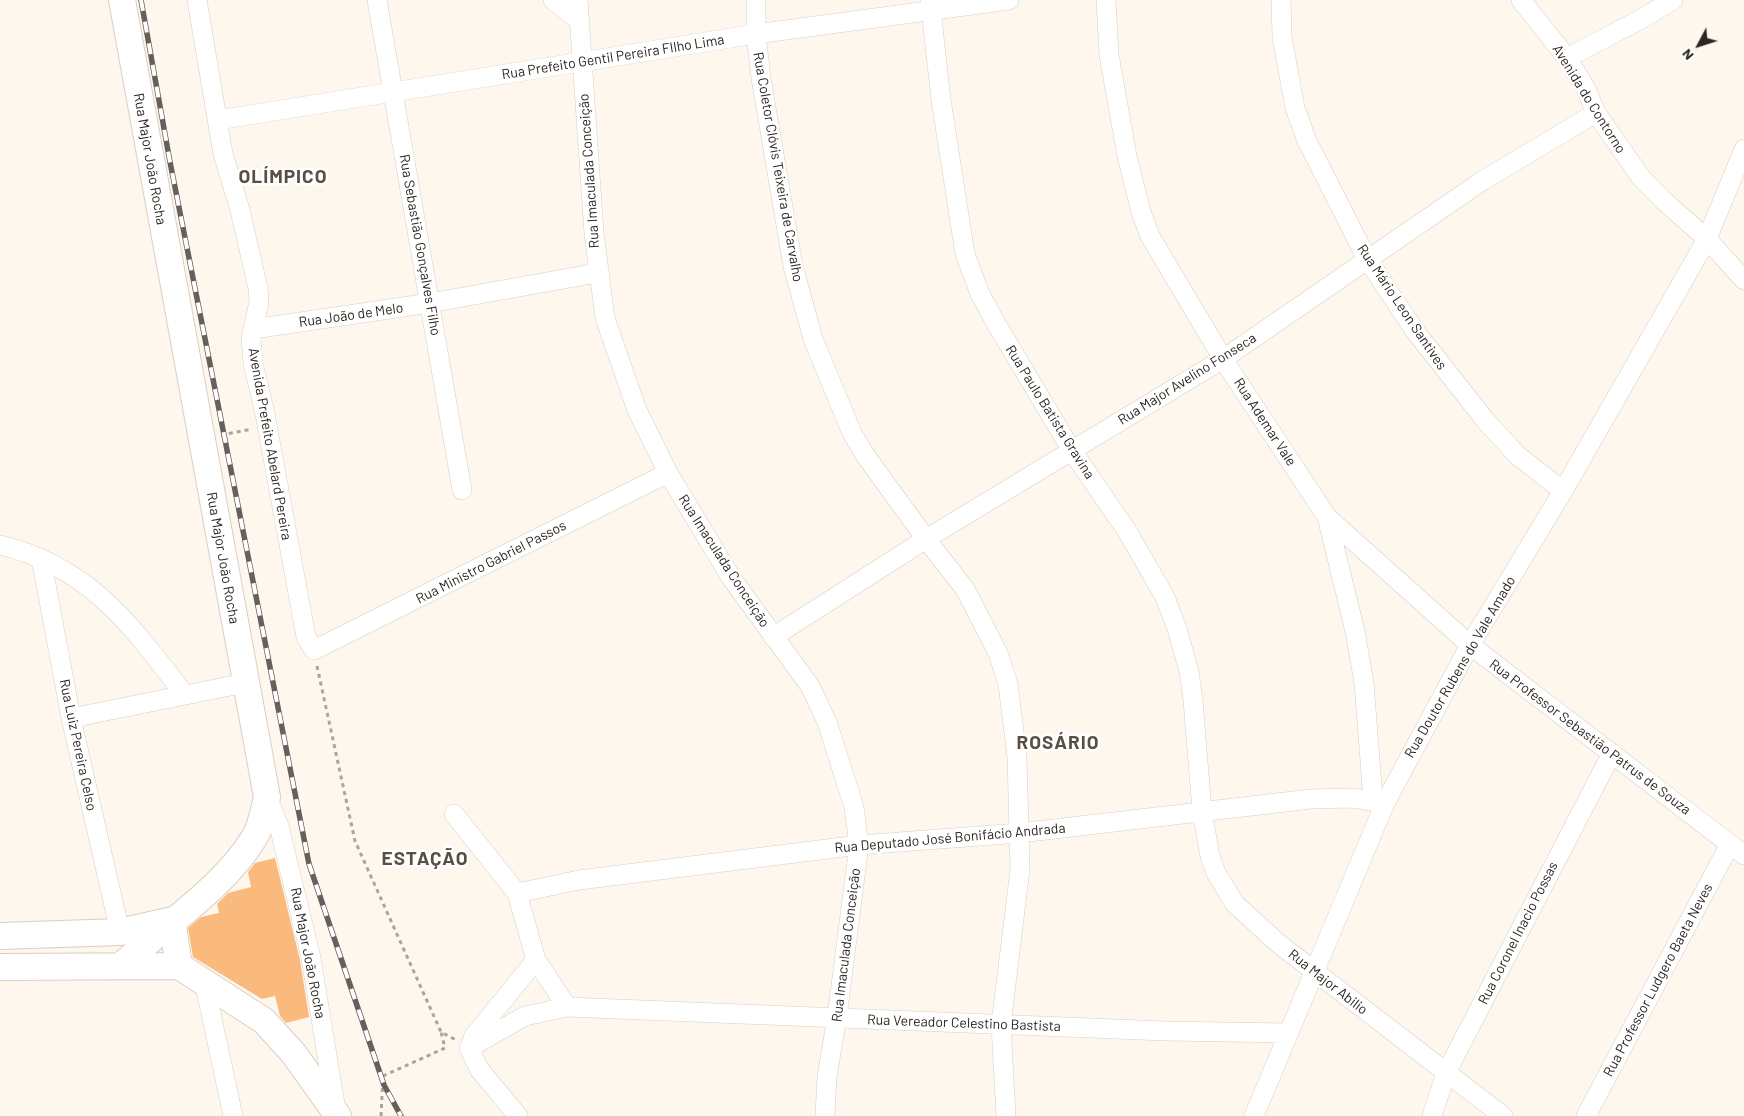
<!DOCTYPE html>
<html>
<head>
<meta charset="utf-8">
<style>
	body { margin:0 }
	#map { position:relative; width:1744px; height:1116px; overflow:hidden; background:#fef7ee; font-family:Barlow,sans-serif }
	canvas { display:block }
	.north { position:absolute; left:1674px; top:20px; width:50px; height:50px; -webkit-text-stroke:4px #fff; paint-order:stroke; rotate:230deg; font-size:14px; font-weight:700; line-height:20px; text-align:center; color:#2a2621 }
	.north::after { content:''; display:block; margin:auto; width:18px; height:22px; background:#2a2621; clip-path:polygon(50% 0,100% 100%,50% 72%,0 100%) }
</style>
</head>
<body>
<div id="map">
<canvas width="1744" height="1116"></canvas>
<div class="north">N</div>
</div>
<script>
const ctx = document.querySelector('canvas').getContext('2d');
ctx.lineJoin = 'round';
function fillPath(path, color) {
  ctx.fillStyle = color;
  ctx.fill(path, 'evenodd');
}
function strokePath(path, color, width, dash) {
  ctx.strokeStyle = color;
  ctx.lineWidth = width;
  ctx.lineCap = dash ? 'butt' : 'round';
  ctx.setLineDash(dash || []);
  ctx.stroke(path);
}
function write(font, color, halo, rows, align = 'center') {
  ctx.font = font + ' Barlow,sans-serif';
  ctx.lineWidth = 5;
  ctx.setLineDash([]);
  ctx.textBaseline = 'middle';
  ctx.strokeStyle = halo;
  ctx.fillStyle = color;
  for (const [text, x, y, turn = 0] of rows) {
    ctx.save();
    ctx.translate(x, y);
    ctx.rotate((+turn || 0) * Math.PI / 180);
    ctx.textAlign = isNaN(turn) ? turn : align;
    if (halo) ctx.strokeText(text, 0, 0);
    ctx.fillText(text, 0, 0);
    ctx.restore();
  }
}
fillPath(new Path2D(`
	M 275,858 L 300,960 L 309,1017 L 286,1023 L 280,1016 L 275,996 L 262,999 L 193,957 L 188,928 L 201,917 L 219,913 L 217,904 L 228,893 L 251,887 L 248,872 L 255,863 Z`), '#fbba7d');
const street = new Path2D(`
	M 197,0 L 223,154 L 240,210 L 258,288 L 259,302 L 251,339 L 253,363 L 265,414 L 306,637 L 314,650 L 668,473
	M 377,0 L 462,490
	M 553,0 L 577,19
	M 578,0 L 594,233 L 605,318 L 637,410 L 668,473 L 732,579 L 810,686 L 827,722 L 854,807 L 859,845 L 837,1017 L 827,1077 L 825,1116
	M 756,0 L 756,34 L 761,78 L 793,266 L 813,339 L 852,433 L 865,455 L 926,539 L 965,589 L 998,653 L 1008,684 L 1017,757 L 1020,869 L 1001,1025 L 1006,1116
	M 930,0 L 941,100 L 965,254 L 980,294 L 997,325 L 1072,451 L 1127,531 L 1165,597 L 1177,629 L 1189,671 L 1193,700 L 1202,811 L 1210,856 L 1216,873 L 1235,904 L 1279,944 L 1503,1116
	M 1106,0 L 1109,55 L 1127,156 L 1141,212 L 1150,236 L 1223,359 L 1327,517 L 1355,631 L 1364,683 L 1373,799
	M 1281,0 L 1282,37 L 1295,108 L 1307,141 L 1367,259 L 1415,331 L 1485,420 L 1517,455 L 1563,491
	M 1521,0 L 1567,58 L 1586,89 L 1596,113 L 1642,179 L 1664,201 L 1707,239 L 1744,280
	M 1567,58 L 1643,18 L 1673,0
	M 218,120 L 756,34 L 1009,0
	M 253,329 L 430,303 L 597,273
	M 1327,517 L 1470,645 L 1744,855
	M 0,545 C 89,566 132,626 184,694
	M 41,558 L 71,718 L 120,932
	M 773,637 L 926,539 L 1223,359 L 1482,181 L 1596,113
	M 71,718 L 245,683
	M 267,797 L 279,826 L 311,958 L 336,1110
	M 454,814 L 517,893 L 536,960 L 567,1007
	M 517,893 L 579,880 L 859,845 L 1020,833 L 1311,799 L 1352,798 L 1385,803
	M 204,981 L 233,1116
	M 470,1047 L 474,1036 L 536,960
	M 469,1048 L 525,1016 L 567,1007 L 1165,1031 L 1289,1033
	M 469,1048 L 479,1069 L 518,1116
	M 1254,1116 L 1385,803 L 1470,645 L 1563,491 L 1707,239 L 1744,149
	M 1432,1116 L 1446,1073 L 1612,753
	M 1586,1116 L 1730,844`);
const secondary = new Path2D(`
	M 172,920 L 179,966 L 264,1021 L 294,1054 L 338,1116
	M 0,936 L 120,932 L 168,921
	M 121,966 C 163,926 224,888 254,838 C 261,827 264,810 267,797 L 122,0
	M 0,967 L 179,966`);
strokePath(street, '#d9cec0', 20);
strokePath(secondary, '#d9cec0', 28);
strokePath(new Path2D(`
	M 221,435 L 252,429
	M 317,666 L 355,841 L 441,1032
	M 381,1116 L 383,1076 L 445,1048 L 441,1032 L 456,1040`), '#aaa59d', 3, [4, 4]);
strokePath(street, '#fff', 19);
strokePath(secondary, '#fff', 26);
const rail = new Path2D(`
	M 141,0 L 170,162 L 309,864 L 384,1085 L 401,1116`);
strokePath(rail, '#65605a', 5.5);
strokePath(rail, '#fff', 4, [11]);
write('14px', '#2a2621', '#fff', [
	["Rua Prefeito Gentil Pereira FIlho Lima",613,57,-9],
	["Avenida do Contorno",1589,99,58],
	["Rua Major João Rocha",150,159,80],
	["Rua Coletor Clóvis Teixeira de Carvalho",778,167,80],
	["Rua Imaculada Conceição",589,171,-94],
	["Rua Sebastião Gonçalves Filho",420,245,80],
	["Rua Mário Leon Santives",1402,307,56],
	["Rua João de Melo",351,315,-8],
	["Rua Major Avelino Fonseca",1187,379,-32],
	["Rua Paulo Batista Gravina",1050,412,58],
	["Rua Ademar Vale",1265,422,57],
	["Avenida Prefeito Abelard Pereira",270,444,80],
	["Rua Major João Rocha",223,558,80],
	["Rua Imaculada Conceição",724,561,57],
	["Rua Ministro Gabriel Passos",491,562,-27],
	["Rua Doutor Rubens do Vale Amado",1460,667,-60],
	["Rua Professor Sebastião Patrus de Souza",1590,737,37],
	["Rua Luiz Pereira Celso",78,745,78],
	["Rua Deputado José Bonifácio Andrada",950,838,-5],
	["Rua Coronel Inacio Possas",1518,933,-63],
	["Rua Imaculada Conceição",846,945,-83],
	["Rua Major João Rocha",308,953,79],
	["Rua Professor Ludgero Baeta Neves",1658,980,-62],
	["Rua Major Abilio",1328,982,38],
	["Rua Vereador Celestino Bastista",964,1023,2]
]);
ctx.letterSpacing = '1px';
write('bold 19px', '#584f43', '#fff', [
	["OLÍMPICO",283,177],
	["ROSÁRIO",1058,743],
	["ESTAÇÃO",425,859]
]);
ctx.letterSpacing = '0px';
</script>
</body>
</html>
